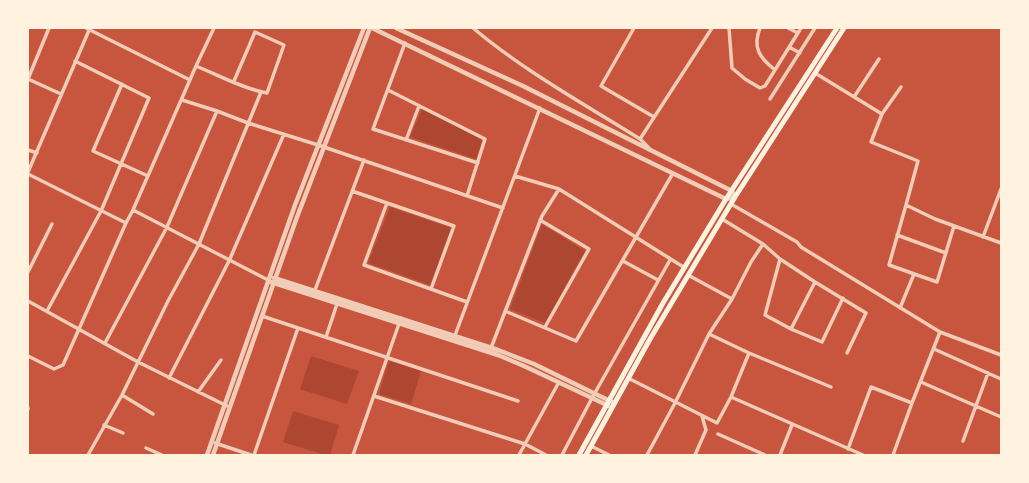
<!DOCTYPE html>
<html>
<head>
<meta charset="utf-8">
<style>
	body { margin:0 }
	#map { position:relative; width:1029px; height:483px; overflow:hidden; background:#c8553d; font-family:Rubik,sans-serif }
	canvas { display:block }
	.frame { position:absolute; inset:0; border:29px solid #fff3e0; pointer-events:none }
</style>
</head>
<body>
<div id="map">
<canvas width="1029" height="483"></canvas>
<div class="frame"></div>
</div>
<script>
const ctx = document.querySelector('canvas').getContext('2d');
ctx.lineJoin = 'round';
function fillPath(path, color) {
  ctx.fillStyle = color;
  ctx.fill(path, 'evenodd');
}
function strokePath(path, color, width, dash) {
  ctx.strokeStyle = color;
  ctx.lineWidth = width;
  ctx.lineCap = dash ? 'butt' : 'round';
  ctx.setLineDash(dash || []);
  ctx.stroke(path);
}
fillPath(new Path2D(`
	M 422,109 L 482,140 L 476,159 L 410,137 Z
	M 390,207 L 451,228 L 430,285 L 368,263 Z
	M 542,224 L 585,251 L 545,323 L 510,309 Z
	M 311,356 L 359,371 L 347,404 L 300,389 Z
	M 389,361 L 421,371 L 411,404 L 379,394 Z
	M 293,411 L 339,425 L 330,455 L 325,455 L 283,442 Z`), '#ae4732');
strokePath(new Path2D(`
	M 86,28 L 190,80
	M 473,28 C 524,71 584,104 640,139 L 649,148
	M 634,28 L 601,86 L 654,117
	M 729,28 L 732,68 L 745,79 L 760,88 L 765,86 L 801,28
	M 760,28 C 752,48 760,58 775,70
	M 788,28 L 798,33
	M 405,43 L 373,129 L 478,163
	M 789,47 L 800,53
	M 196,66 L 214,28
	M 815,73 L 882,114 L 871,142 L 918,161 L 906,205 L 935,219 L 1001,243
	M 28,79 L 49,28
	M 28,79 L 61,94
	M 122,84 L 93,151 L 148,176
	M 388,90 L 485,139 L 467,196
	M 854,97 L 879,59
	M 770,99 L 815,28
	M 182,100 L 217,111
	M 882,114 L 901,87
	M 640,139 L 712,28
	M 406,140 L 419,106
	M 28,150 L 37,153
	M 28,172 L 90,28
	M 28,174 L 126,223 L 133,210 L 268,280
	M 515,176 L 559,189 L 685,268
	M 352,191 L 454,226 L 431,289
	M 387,203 L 364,265 L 467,302
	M 731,204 L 797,242 L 801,247 L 940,332
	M 906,205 L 889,265 L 937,282 L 954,226
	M 133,210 L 196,66 C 218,75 244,89 267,93 L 284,45 L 255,32 L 234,81
	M 722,219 L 763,244 L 780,259 L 815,282 L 866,313 L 847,353
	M 540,220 L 589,249 L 545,327
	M 897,235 L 946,253
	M 983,237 L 1001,189
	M 780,259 L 765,315 L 791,329 L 822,342 L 843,298
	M 623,261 L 658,280
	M 28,272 L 52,224
	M 315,290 L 364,160
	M 732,299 L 751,262 L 763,244
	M 28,301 L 138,362 L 227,406
	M 900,308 L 914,274
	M 47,311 L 101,211 L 149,98 L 75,61
	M 505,311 L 576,341 L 673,173
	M 262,316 L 518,401
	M 791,329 L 815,282
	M 326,337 L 337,304
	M 454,338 L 540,108
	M 105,343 L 167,227 L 217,111 L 248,123 L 318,145 L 503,208
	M 491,348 L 542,216 L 559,189
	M 934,349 L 1001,379
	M 749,353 L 831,387
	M 28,356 L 54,369 L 63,365 L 126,223
	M 169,378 L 229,261 L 284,134
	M 628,378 L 717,423 L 731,397 L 749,353 L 709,334 L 732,299 L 688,275
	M 921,382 L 1001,417
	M 198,392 L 221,360
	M 122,395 L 153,414
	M 374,396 L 525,444 L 546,455
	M 731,397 L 863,455
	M 912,403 L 940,332 L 1001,355
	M 28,408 L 28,409
	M 104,425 L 123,433
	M 718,434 L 765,455
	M 963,441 L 988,373
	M 215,443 L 251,455
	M 591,446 L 609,455
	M 146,448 L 162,455
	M 848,449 L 871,387 L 912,403 L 893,455
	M 88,455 L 122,395 L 168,301 L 199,244 L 261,92
	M 254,455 L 298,328
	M 353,455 L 401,318
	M 519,455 L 559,382
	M 562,455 L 592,398 L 670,260
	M 647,455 L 675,403 L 709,334
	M 695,455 L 706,430 L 702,416
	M 780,455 L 792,425`), '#f1ccb7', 3.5);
strokePath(new Path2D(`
	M 372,28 L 726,199 L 735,197 L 732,191 L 523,86 L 396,28
	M 274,278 L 498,350 L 534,364 L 612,402
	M 271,282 L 498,355 L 524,366 L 609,406
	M 207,455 L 295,205 L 364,28
	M 213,455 L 297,217 L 370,28`), '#f1ccb7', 4.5);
strokePath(new Path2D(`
	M 579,455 L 663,303 L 726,199 L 837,28
	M 586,455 L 650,339 L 735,197 L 844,28`), '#fff3e0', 5);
</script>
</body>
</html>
